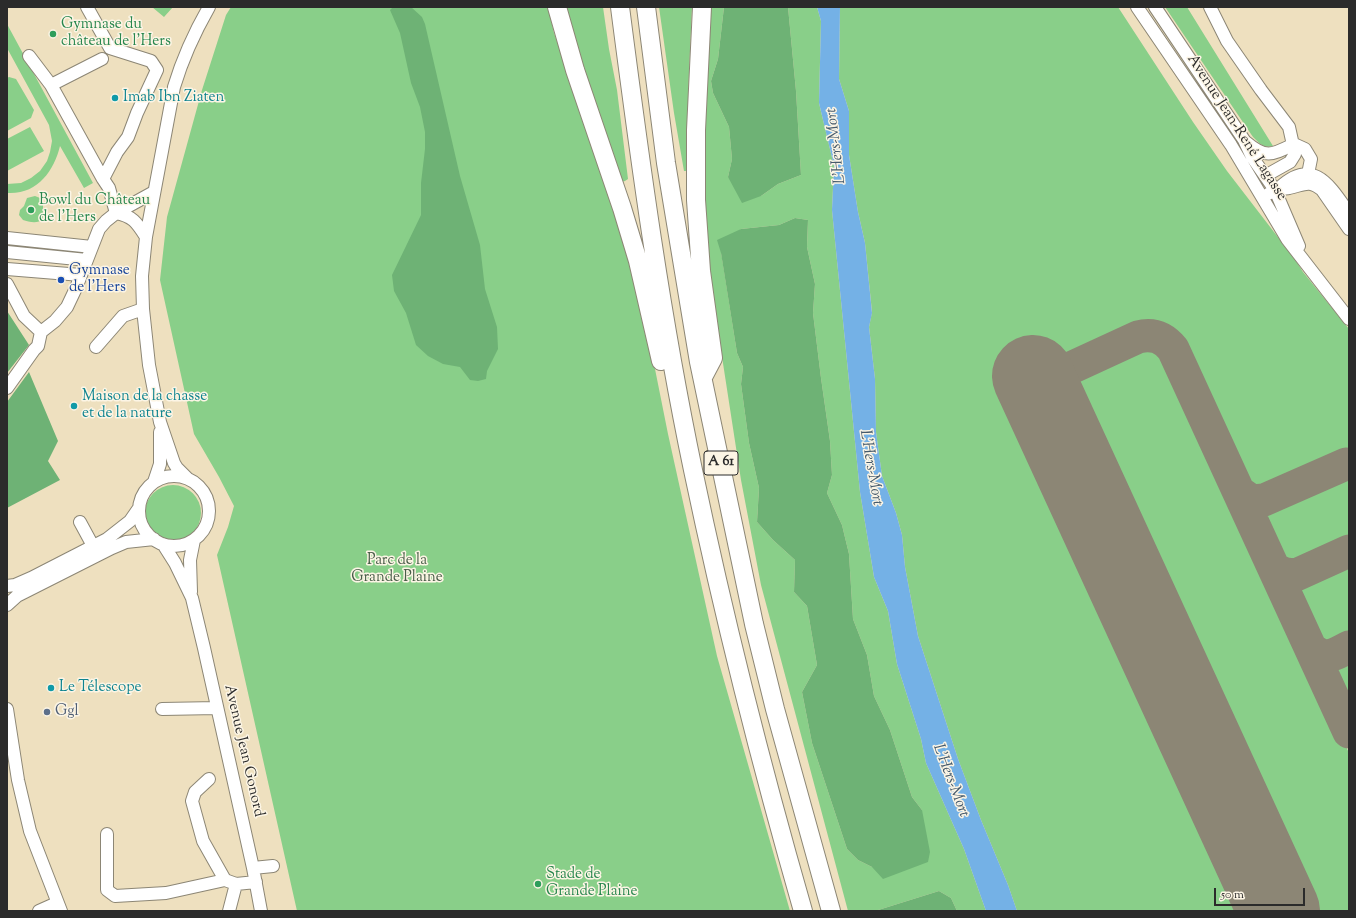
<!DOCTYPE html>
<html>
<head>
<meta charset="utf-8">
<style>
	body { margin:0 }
	#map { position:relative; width:1356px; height:918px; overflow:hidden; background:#eee0bf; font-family:"Sorts Mill Goudy",serif }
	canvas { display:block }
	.frame { position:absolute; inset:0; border:8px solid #2b2b2b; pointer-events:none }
	.scale { position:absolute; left:1214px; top:888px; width:91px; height:18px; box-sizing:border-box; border:2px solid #2b2b2b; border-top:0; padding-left:5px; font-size:12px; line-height:14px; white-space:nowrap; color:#2b2b2b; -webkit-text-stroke:3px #fcf5e5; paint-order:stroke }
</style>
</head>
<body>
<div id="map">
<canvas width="1356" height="918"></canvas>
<div class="frame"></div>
<div class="scale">50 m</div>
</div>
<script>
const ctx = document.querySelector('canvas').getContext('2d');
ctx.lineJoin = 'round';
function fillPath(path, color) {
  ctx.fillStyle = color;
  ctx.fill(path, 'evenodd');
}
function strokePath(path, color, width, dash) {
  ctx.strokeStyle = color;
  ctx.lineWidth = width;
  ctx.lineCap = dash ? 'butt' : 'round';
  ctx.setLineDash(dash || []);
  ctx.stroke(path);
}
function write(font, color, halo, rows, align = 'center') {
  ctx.font = font + ' "Sorts Mill Goudy",serif';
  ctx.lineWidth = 3;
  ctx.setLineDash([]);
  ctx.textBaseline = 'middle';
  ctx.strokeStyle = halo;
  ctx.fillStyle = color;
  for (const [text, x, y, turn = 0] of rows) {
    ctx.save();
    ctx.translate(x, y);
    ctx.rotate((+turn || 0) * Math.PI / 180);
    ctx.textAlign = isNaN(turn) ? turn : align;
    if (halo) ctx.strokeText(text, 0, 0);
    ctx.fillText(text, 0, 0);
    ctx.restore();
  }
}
fillPath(new Path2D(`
	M 152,7 L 173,7 L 164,17 Z
	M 231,7 L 548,7 L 554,33 L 623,233 L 653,359 L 668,434 L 717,656 L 790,911 L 297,911 L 217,555 L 228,527 L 234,506 L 219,477 L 194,434 L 160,280 L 167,217 L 202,90 L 226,15 Z
	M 564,7 L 603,7 L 609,49 L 617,90 L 628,179 L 625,181 L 621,182 L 619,181 Z
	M 659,7 L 692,7 L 689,73 L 686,171 L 684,171 L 674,113 Z
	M 710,7 L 724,7 L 718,59 L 711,81 L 713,93 L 729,127 L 732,159 L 728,177 L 761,196 L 778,184 L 801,175 L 796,91 L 788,7 L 817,7 L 821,21 L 819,103 L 834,166 L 832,210 L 860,492 L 874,577 L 888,611 L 897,664 L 921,739 L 926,763 L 964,849 L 986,911 L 957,911 L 951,898 L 939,891 L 875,911 L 848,911 L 761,585 L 741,480 L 710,279 L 706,241 L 704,157 ZM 795,218 L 808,220 L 807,247 L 815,284 L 813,313 L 821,378 L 830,441 L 832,475 L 827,493 L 842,525 L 849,554 L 853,619 L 867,655 L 874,696 L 890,730 L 912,797 L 922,810 L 872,867 L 858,860 L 847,849 L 812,743 L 802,692 L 817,665 L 807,606 L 794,592 L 795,560 L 773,540 L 757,522 L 759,488 L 749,443 L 741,384 L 743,367 L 737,353 L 721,252 L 741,229 L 779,225 Z
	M 840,7 L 1118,7 L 1193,122 L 1227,171 L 1284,245 L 1286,245 L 1303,272 L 1349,329 L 1349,456 L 1258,495 L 1252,493 L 1245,487 L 1182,348 C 1169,329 1158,325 1136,328 L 1010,385 L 1251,911 L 1017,911 L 1008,885 L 981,820 L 958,759 L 918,636 L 905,567 L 902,535 L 896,513 L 882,476 L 876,432 L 875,379 L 869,327 L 872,312 L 865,243 L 858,212 L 849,155 L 849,111 L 839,79 Z
	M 1165,7 L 1187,7 L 1273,146 C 1264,149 1259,143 1253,137 Z
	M 7,24 L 93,183 L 84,188 L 60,146 C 54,171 37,195 7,193 L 7,184 L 21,183 L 31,178 L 40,171 L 47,161 L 50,152 L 52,141 L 49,125 L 7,48 Z
	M 9,77 L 16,79 L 34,110 L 31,118 L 7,131 L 7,78 Z
	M 30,127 L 44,151 L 7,171 L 7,139 Z
	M 35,196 L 40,198 L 43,202 L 43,219 C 38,224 29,222 23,220 L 19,215 L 20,210 L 24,206 L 27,198 Z
	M 1147,343 C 1161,346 1163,351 1171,362 L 1349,753 L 1349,911 L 1309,911 L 1075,403 C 1075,396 1074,384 1078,378 C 1085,369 1134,347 1147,343 Z
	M 1347,471 L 1349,474 L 1349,544 C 1330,553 1299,573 1279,560 L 1261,522 L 1263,510 L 1267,507 Z
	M145 513a28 28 0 1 1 56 0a28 28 0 1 1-56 0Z
	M 1349,559 L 1349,641 L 1330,648 L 1326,648 L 1316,640 L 1297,598 L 1301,584 L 1311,576 Z
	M 1349,656 L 1349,711 L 1337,685 L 1333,671 L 1337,663 Z`), '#89cf89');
fillPath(new Path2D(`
	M 393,7 L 411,7 L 422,17 L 425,24 L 460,176 L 480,245 L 485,289 L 497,327 L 498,349 L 487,371 L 486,379 L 478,381 L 470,380 L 460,367 L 443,364 L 428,356 L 416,345 L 406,313 L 394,291 L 392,275 L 421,215 L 421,183 L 425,149 L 425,132 L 420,107 L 411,83 L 400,33 L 390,10 Z
	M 724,7 L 788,7 L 796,91 L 801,175 L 778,184 L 761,196 L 742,203 L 728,177 L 732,159 L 729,127 L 713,93 L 711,81 L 718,59 Z
	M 795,218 L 808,220 L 807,247 L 815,284 L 813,313 L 821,378 L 830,441 L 832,475 L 827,493 L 842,525 L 849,554 L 853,619 L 867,655 L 874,696 L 890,730 L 912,797 L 922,810 L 930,852 L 928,862 L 883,879 L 872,867 L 858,860 L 847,849 L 812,743 L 802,692 L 817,665 L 807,606 L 794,592 L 795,560 L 773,540 L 757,522 L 759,488 L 749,443 L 741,384 L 743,367 L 737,353 L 721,253 L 717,240 L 741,229 L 779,225 Z
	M 7,311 L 29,345 L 7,373 Z
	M 29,372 L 58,441 L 48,461 L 60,480 L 7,508 L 7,402 Z
	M 939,891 L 951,898 L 957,911 L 875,911 Z`), '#6eb275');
fillPath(new Path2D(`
	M 817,7 L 840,7 L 839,79 L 849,111 L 849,155 L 858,212 L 865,243 L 872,313 L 869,327 L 875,379 L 876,432 L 882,476 L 896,513 L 902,535 L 905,567 L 918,636 L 958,759 L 981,820 L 1008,885 L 1017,911 L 986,911 L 964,849 L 926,763 L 921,739 L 897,664 L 888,611 L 874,577 L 860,492 L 832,210 L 834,166 L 819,103 L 821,21 Z`), '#74b1e6');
strokePath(new Path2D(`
	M 1049,409 C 1047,392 1046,383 1062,372 L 1138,337 C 1153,333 1164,338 1173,349 L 1349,732
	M 1239,492 L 1252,501 L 1264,500 L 1346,464
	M 1274,569 L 1285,574 L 1296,575 L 1349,551
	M 1311,649 C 1327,661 1333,655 1349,647`), '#8c8675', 33);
strokePath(new Path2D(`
	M 1033,376 L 1279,911`), '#8c8675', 82);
const minor = new Path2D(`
	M 87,7 L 110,48 L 151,61 L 157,70 L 137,113 L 128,137 L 117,152 L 103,179
	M 1137,7 L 1231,145 L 1287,239 L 1349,319
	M 1155,7 L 1244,140 L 1252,157 L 1275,190 L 1299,246
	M 1210,7 L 1227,41 L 1261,90 L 1289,127 L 1295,154 L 1290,162 L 1265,176
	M 29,56 L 51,85 L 103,179 L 109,188 L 116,213
	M 51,85 L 102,59
	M 1246,142 C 1266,159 1272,155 1294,144
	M 1294,144 L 1305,149 L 1311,159 L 1308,174
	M 1279,188 C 1313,156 1330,186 1349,213
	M 1268,194 C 1272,192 1276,189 1280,188 C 1283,188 1286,189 1289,188 C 1304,185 1309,179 1322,190 L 1349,229
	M 116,213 C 133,216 137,223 146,237
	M 7,238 L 92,247
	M 7,252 L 87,260
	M 7,269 L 81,275
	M 7,284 L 24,316 L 41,332
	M 96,347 L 123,316 L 143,309
	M 7,388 L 34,350 L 38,346 L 41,332 L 55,321 L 67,307 L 76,288 L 99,229 L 106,221 L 116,213 L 154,192
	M139 511a35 35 0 1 1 70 0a35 35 0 1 1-70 0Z
	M 187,478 L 177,468 L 174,463 L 160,422 L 149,365 L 143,309 L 142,276 L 146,237 L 174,87 C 183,57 193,35 209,7
	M 154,482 L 160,464 L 160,432
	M 80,522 L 93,546
	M 163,544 L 175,563 L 192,598 L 204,648 L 253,868 L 261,911
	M 7,586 L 15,585 L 31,578 L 107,539 L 130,521 L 139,508
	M 191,592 L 190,560 L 194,540
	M 7,605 L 17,596 L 112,548 L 126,542 L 154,539
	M 7,709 L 18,780 L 30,831 L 61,911
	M 162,709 L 217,708
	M 209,779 L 195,792 L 192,801 L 203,841 L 225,880 L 236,884 L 256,882
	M 107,834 L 107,890 L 115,896 L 166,893 L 225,880
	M 253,868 L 273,866
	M 39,911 L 57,903
	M 229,911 L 236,884`);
const highway = new Path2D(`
	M 557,7 L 575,70 L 622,208 L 638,261 L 661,361
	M 620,7 C 640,162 661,317 693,470 C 724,618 761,765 803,911
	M 646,7 L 666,163 L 699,362 L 754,624 L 775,709 L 831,911
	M 702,7 L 696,130 L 696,200 L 701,271 L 713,358 L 703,377`);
strokePath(minor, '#8c8675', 14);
strokePath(highway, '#8c8675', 20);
strokePath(minor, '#fff', 12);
strokePath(highway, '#fff', 18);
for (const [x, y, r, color] of [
	[53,34,4,"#2e9e5b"],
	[115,98,4,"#0f9aa8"],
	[31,210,4,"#2e9e5b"],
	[61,280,4,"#1a4fb4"],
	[74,406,4,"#0f9aa8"],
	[51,688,4,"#0f9aa8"],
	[47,712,4,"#5c6f8a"],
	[538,884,4,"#2e9e5b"]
]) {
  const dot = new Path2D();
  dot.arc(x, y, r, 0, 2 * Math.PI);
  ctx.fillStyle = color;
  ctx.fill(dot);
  strokePath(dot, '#fcf5e5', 1.5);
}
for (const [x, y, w] of [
	[721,463,34]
]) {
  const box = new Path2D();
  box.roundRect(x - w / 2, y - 12, w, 24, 3);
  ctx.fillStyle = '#fcf5e5';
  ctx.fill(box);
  strokePath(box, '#2b2b2b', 1);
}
write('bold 14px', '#2b2b2b', null, [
	["A 61",721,463]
]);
write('15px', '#27864d', '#fcf5e5', [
	["Gymnase du",61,25],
	["château de l'Hers",61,42],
	["Bowl du Château",39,201],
	["de l'Hers",39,218],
	["Stade de",546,875],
	["Grande Plaine",546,892]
], 'left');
write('15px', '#0d838f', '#fcf5e5', [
	["Imab Ibn Ziaten",123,98],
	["Maison de la chasse",82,397],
	["et de la nature",82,414],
	["Le Télescope",59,688]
], 'left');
write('15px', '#2b2b2b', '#fcf5e5', [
	["Avenue Jean-René Lagasse",1236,128,57],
	["Avenue Jean Gonord",243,751,77]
]);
write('15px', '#164399', '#fcf5e5', [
	["Gymnase",69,271],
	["de l'Hers",69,288]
], 'left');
write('15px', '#475c47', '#fcf5e5', [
	["Parc de la",397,561],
	["Grande Plaine",397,578]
]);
write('15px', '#4e5e75', '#fcf5e5', [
	["Ggl",55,712]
], 'left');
write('italic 16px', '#455a6c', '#fcf5e5', [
	["L'Hers-Mort",837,146,-97],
	["L'Hers-Mort",870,468,80],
	["L'Hers-Mort",950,781,69]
]);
</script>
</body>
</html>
